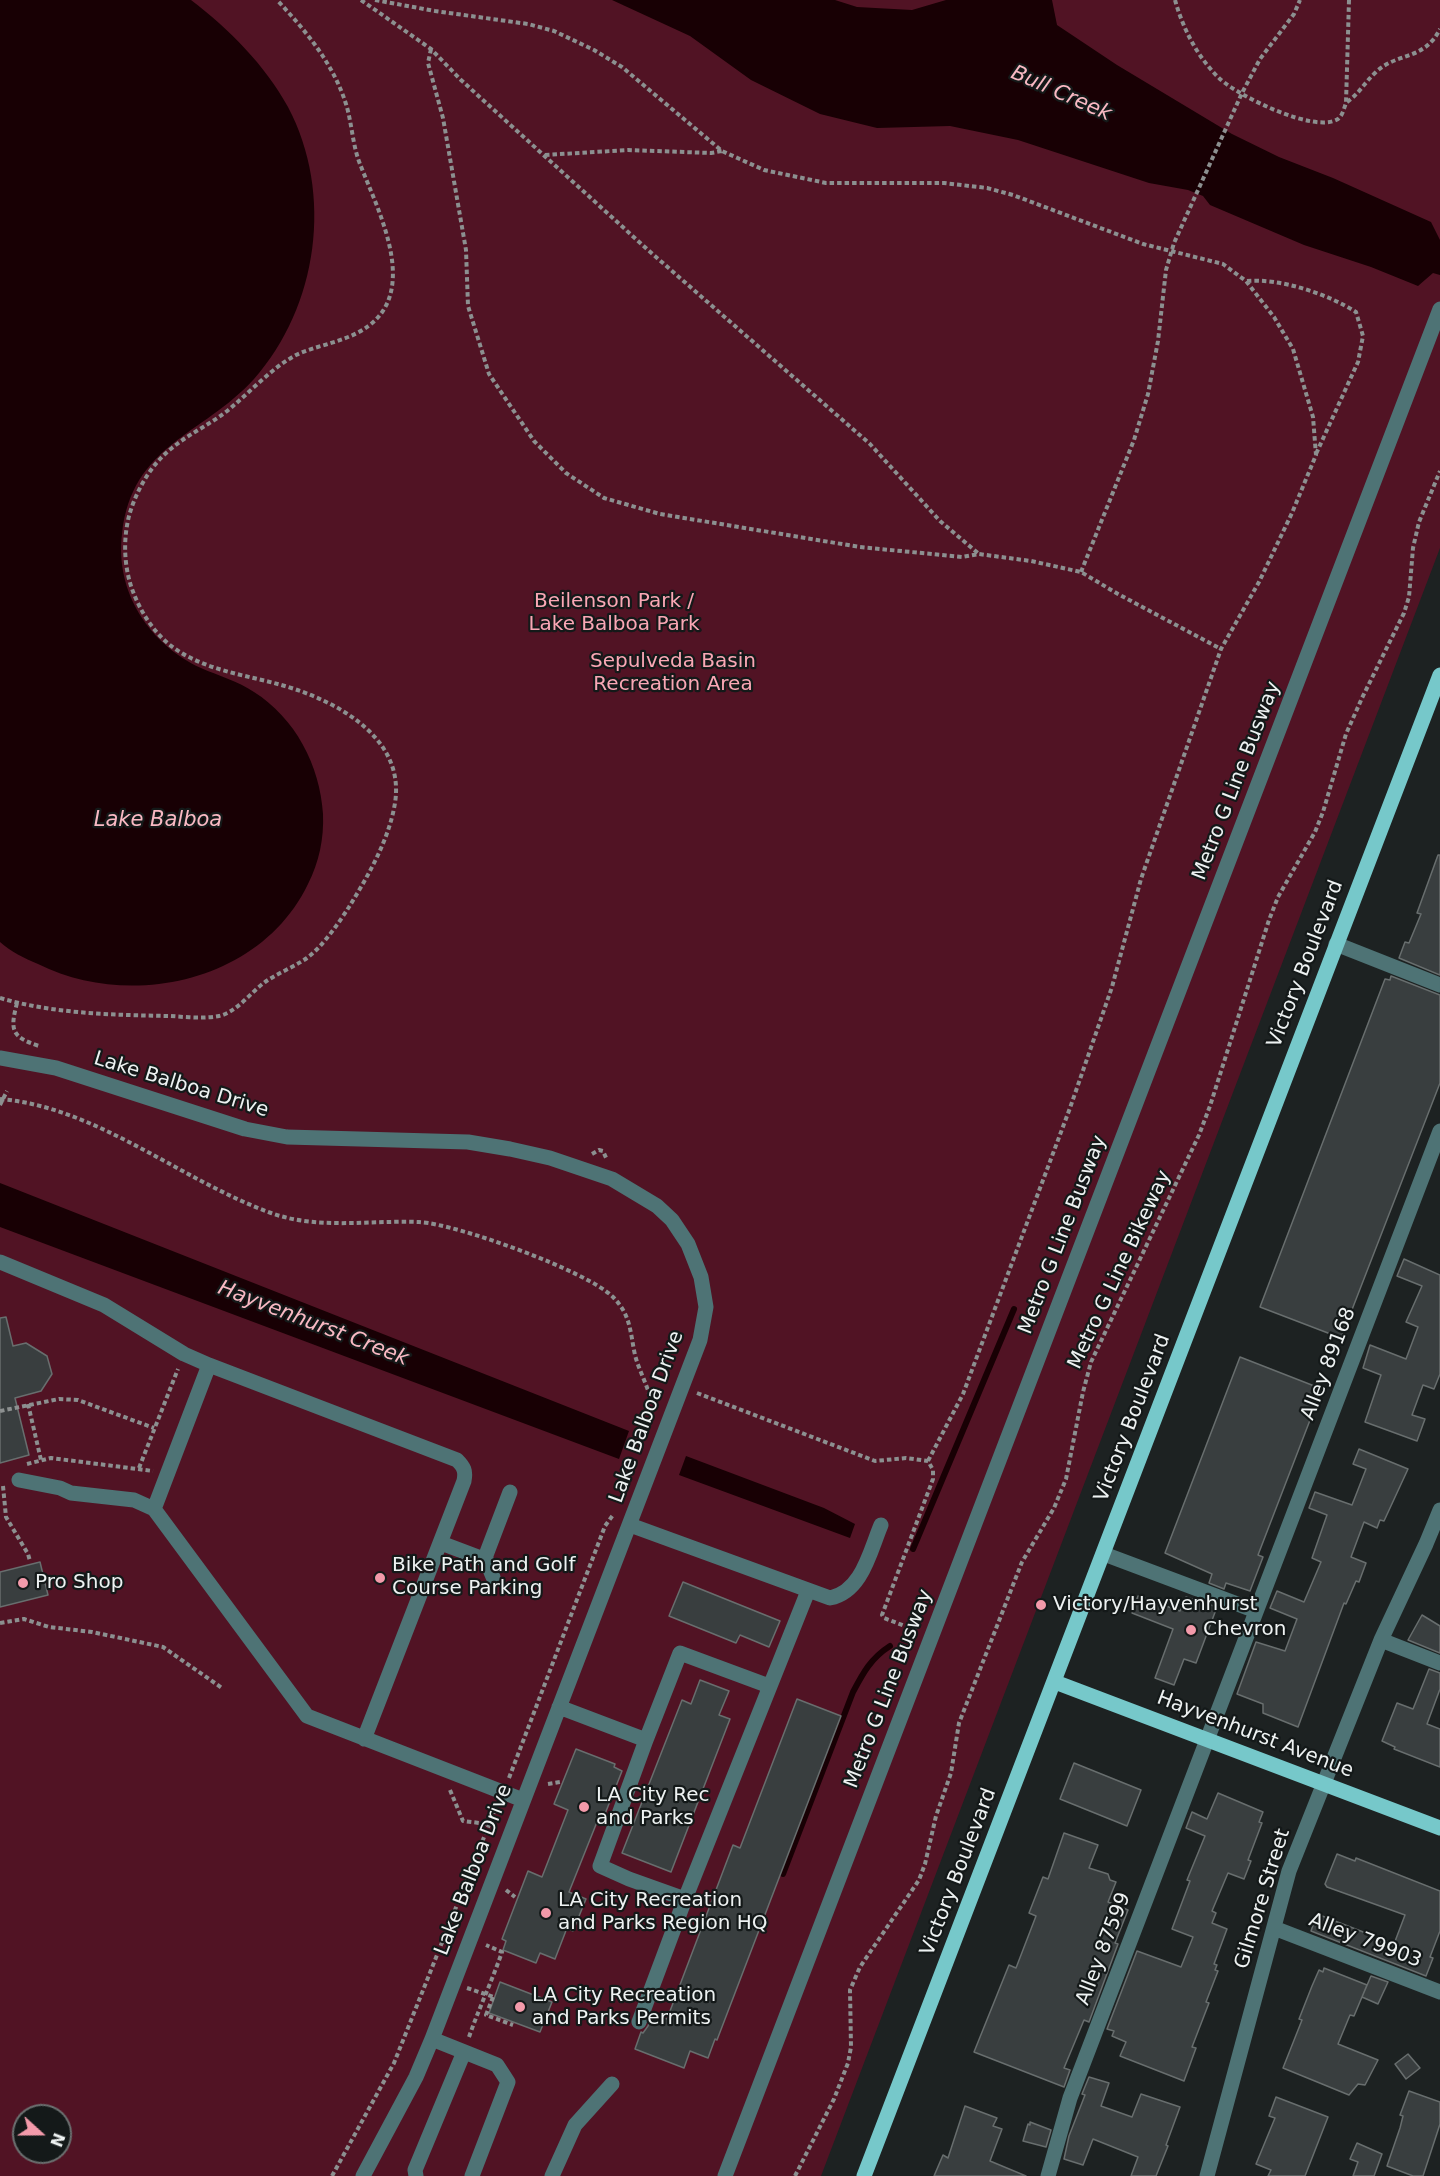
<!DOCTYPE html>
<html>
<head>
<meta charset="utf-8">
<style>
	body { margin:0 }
	#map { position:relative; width:1440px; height:2176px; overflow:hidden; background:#1d2222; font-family:"DejaVu Sans",sans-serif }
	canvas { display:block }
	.north { position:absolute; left:12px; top:2104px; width:60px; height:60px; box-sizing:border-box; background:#141919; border:2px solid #6b7070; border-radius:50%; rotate:111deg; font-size:16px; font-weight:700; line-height:24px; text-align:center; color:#eef2f2 }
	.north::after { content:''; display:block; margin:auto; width:21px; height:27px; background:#f39aaa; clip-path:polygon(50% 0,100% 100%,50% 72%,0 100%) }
</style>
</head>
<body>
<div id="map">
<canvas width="1440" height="2176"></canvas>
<div class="north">N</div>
</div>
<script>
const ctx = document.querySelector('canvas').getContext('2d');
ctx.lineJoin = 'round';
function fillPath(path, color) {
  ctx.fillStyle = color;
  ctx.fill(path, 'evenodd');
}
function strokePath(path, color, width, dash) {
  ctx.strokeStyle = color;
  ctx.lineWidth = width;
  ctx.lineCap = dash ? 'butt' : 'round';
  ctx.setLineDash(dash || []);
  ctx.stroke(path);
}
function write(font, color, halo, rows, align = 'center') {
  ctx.font = font + ' "DejaVu Sans",sans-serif';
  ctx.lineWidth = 4.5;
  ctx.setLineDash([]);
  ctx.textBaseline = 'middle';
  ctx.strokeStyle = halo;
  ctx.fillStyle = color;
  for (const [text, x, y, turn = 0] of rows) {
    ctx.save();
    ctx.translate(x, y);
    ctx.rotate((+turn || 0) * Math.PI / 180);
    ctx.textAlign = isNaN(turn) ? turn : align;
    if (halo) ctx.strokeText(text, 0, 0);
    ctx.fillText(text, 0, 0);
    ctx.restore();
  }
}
fillPath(new Path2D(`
	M 0,0 L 1440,0 L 1440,548 L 821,2176 L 0,2176 ZM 24,2116 L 60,2116 L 60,2152 L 24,2152 Z`), '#511324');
fillPath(new Path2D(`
	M 0,0 L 191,0 C 229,29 265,65 288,107 C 334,194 318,307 254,379 C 202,436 132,444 122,534 C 115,592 149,644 201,668 C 219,676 238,681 254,692 C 295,718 320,765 323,814 C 324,839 319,862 308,884 C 261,982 130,1010 38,964 C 24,958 11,952 0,942 Z
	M 612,0 L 835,0 L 857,7 L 912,10 L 946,0 L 1052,0 L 1057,25 L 1117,65 L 1232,134 L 1279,157 L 1333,178 L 1431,222 L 1440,240 L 1440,275 L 1433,273 L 1418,286 L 1371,267 L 1304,245 L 1210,205 L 1203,196 L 1188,190 L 1149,183 L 1018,140 L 950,126 L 877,128 L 820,114 L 751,80 L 690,36 Z
	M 0,1183 L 629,1431 L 619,1459 L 0,1227 Z
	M 686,1456 L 824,1508 L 855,1524 L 850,1538 L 679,1475 Z`), '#180004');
strokePath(new Path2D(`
	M 913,1549 L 1014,1309
	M 783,1874 L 853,1692 C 863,1673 871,1658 890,1646`), '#180004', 6);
const building = new Path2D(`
	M 1438,855 L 1440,855 L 1440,975 L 1399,958 L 1405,942 L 1409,943 L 1421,914 L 1417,913 Z
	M 1391,976 L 1440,995 L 1440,1083 L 1341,1338 L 1260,1307 L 1385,979 L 1390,980 Z
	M 1404,1259 L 1440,1275 L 1440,1374 L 1434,1389 L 1423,1385 L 1412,1415 L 1425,1419 L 1417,1441 L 1365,1422 L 1381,1375 L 1363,1368 L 1370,1345 L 1406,1359 L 1418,1327 L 1406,1322 L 1422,1286 L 1397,1276 Z
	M 6,1317 L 13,1346 L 26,1343 L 47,1356 L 52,1374 L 41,1391 L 15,1398 L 29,1455 L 0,1463 L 0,1318 Z
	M 1240,1357 L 1322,1389 L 1258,1555 L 1263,1557 L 1250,1591 L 1226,1583 L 1224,1589 L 1209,1583 L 1212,1574 L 1165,1553 Z
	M 1359,1449 L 1408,1469 L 1384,1521 L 1380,1520 L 1377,1528 L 1364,1522 L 1351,1557 L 1366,1563 L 1359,1582 L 1356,1581 L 1346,1604 L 1344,1603 L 1298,1727 L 1263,1713 L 1263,1704 L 1237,1694 L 1256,1642 L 1285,1651 L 1297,1619 L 1270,1608 L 1277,1591 L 1304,1602 L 1321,1562 L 1312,1558 L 1327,1515 L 1309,1508 L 1315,1492 L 1352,1505 L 1366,1469 L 1353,1464 Z
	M 40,1562 L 48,1595 L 0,1607 L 0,1572 Z
	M 683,1582 L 780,1621 L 769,1647 L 740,1635 L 736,1643 L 669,1616 Z
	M 1138,1596 L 1180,1611 L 1186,1597 L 1217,1607 L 1196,1663 L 1184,1659 L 1174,1685 L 1155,1678 L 1173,1629 L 1132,1613 Z
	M 1422,1615 L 1440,1626 L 1440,1653 L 1408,1640 Z
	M 1429,1669 L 1440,1673 L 1440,1689 L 1427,1724 L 1440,1729 L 1440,1767 L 1394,1749 L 1395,1747 L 1382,1741 L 1397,1703 L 1413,1709 Z
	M 700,1680 L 729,1691 L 719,1715 L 730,1719 L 671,1872 L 622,1853 L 682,1700 L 691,1704 Z
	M 797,1699 L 841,1716 L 717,2040 L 715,2039 L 708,2058 L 690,2051 L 684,2068 L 635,2049 L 641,2032 L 643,2033 L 648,2026 L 652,2015 L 667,2019 L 733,1845 L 740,1848 Z
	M 576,1749 L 615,1764 L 614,1767 L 622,1771 L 603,1819 L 599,1817 L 569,1892 L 586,1899 L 573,1931 L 567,1928 L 555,1959 L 540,1953 L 536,1963 L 503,1950 L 506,1941 L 502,1939 L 528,1871 L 542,1877 L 568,1810 L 554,1804 Z
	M 1074,1763 L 1141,1790 L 1127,1826 L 1060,1799 Z
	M 1218,1793 L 1263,1812 L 1259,1822 L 1262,1823 L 1248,1860 L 1251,1861 L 1244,1879 L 1228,1873 L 1212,1911 L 1216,1913 L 1212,1923 L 1227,1929 L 1214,1964 L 1217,1965 L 1215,1970 L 1218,1971 L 1206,2002 L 1209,2003 L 1192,2047 L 1196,2048 L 1184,2081 L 1120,2056 L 1126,2042 L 1112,2036 L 1114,2031 L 1107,2029 L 1137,1951 L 1181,1967 L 1193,1937 L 1172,1929 L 1190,1881 L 1187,1880 L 1205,1836 L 1186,1828 L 1192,1812 L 1207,1819 Z
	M 1064,1833 L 1098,1845 L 1089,1868 L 1108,1874 L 1110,1880 L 1116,1882 L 1108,1902 L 1128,1910 L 1115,1943 L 1118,1944 L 1089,2022 L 1084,2020 L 1064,2068 L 1070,2070 L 1064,2087 L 974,2052 L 1009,1965 L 1016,1968 L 1036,1916 L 1029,1913 L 1043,1877 L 1048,1879 Z
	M 1337,1854 L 1355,1861 L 1356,1858 L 1440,1891 L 1440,1931 L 1430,1957 L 1433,1958 L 1426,1976 L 1311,1931 L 1317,1914 L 1394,1944 L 1405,1915 L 1327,1887 L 1325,1884 Z
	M 1324,1968 L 1367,1985 L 1354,2016 L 1350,2015 L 1338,2044 L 1378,2060 L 1365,2085 L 1358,2084 L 1349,2095 L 1283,2068 L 1302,2020 L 1299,2019 L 1312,1986 L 1319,1970 L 1323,1972 Z
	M 1371,1976 L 1388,1982 L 1378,2004 L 1362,1997 Z
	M 500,1982 L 552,2002 L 540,2032 L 489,2013 Z
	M 1408,2054 L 1420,2068 L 1406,2079 L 1395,2064 Z
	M 1089,2077 L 1109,2083 L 1101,2106 L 1132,2117 L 1141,2094 L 1180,2107 L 1166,2145 L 1168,2146 L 1156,2176 L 1131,2176 L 1138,2157 L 1093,2139 L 1083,2165 L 1064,2159 L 1069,2136 L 1085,2095 L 1082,2094 Z
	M 1409,2091 L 1440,2102 L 1440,2124 L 1423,2176 L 1413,2176 L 1387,2166 L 1400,2128 L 1403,2116 L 1400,2115 Z
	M 1276,2097 L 1328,2117 L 1305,2176 L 1268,2176 L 1271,2170 L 1256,2164 L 1275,2118 L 1269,2116 Z
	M 965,2106 L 997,2118 L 993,2126 L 1002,2129 L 990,2161 L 1026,2176 L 934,2176 L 943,2155 L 948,2158 Z
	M 1030,2122 L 1051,2130 L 1046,2147 L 1023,2141 L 1028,2124 L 1030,2125 Z
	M 1357,2143 L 1382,2154 L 1374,2176 L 1353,2176 L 1358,2162 L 1350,2159 Z`);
fillPath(building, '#393e3f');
strokePath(building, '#686e6e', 1.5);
strokePath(new Path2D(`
	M 361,0 L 431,49 L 461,80 L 648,250 L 870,444 L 940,521 L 979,554
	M 375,0 L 435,11 L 528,24 L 554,31 L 594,50 L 622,67 L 722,151 L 764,170 L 826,183 L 944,183 L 987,188 L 1013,195 L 1143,244 L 1223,264 L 1246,281 L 1274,317 L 1293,349 L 1313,417 L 1316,455 L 1292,513 L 1259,582 L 1221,649 L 1141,879 L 1112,987 L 1070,1108 L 963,1394 L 928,1461
	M 1175,0 C 1183,29 1198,58 1220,79 C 1239,96 1314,134 1338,119 C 1343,115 1344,108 1346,103 L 1349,0
	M 431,49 L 428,63 L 443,118 L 466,250 L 468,306 L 489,374 L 534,441 L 566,473 L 604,498 L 660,514 L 860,547 L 962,557 L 979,554 L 1031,561 L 1081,572 L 1118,594 L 1221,649
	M 1347,102 C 1359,94 1365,82 1376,72 C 1397,52 1424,61 1440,29
	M 545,155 L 628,150 L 711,153 L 722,151
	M 1247,281 C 1280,278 1328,294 1356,312 L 1363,336 L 1358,362 L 1316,454
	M 1081,572 L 1134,440 L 1148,394 L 1158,341 L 1166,270 L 1174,243 L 1242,93 L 1260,59 L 1294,14 L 1300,0
	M 0,998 C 54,1014 114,1015 170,1016 C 186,1017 204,1019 219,1016 C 237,1012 250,993 265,982 C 278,973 294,967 307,958 C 323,946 338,924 349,907 C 368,876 389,840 395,803 C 406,734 329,697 274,683 C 239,674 204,669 174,648 C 154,634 140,611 132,589 C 124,566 123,540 129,516 C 136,491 151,464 172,448 C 191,432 214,423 233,406 C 253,389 272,368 296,355 C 315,346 338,343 357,333 C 425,299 379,213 360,164 C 352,144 352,121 345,101 C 332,62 305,30 277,0
	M 17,1003 C 10,1030 11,1037 39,1046
	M 0,1099 C 97,1107 180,1180 271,1213 C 318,1230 370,1220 419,1222 C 457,1224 587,1271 613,1297 C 631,1315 630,1332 635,1355 C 640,1375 654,1395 652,1416
	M 0,1105 L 7,1091
	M 592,1154 L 599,1150 L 603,1151 L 607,1160
	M 697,1393 L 875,1461 L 906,1458 L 928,1461 L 933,1470 L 933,1479 L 882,1615 L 884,1618 L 918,1631
	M 28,1404 L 41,1460
	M 0,1411 L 59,1399 L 78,1400 L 154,1428
	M 27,1464 L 51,1458 L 153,1471
	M 139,1468 L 178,1369
	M 3,1486 L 6,1517 L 28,1554 L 30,1561
	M 0,1623 L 24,1619 L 49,1627 L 92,1632 L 163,1647 L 222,1688
	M 509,1778 L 605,1526 L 613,1515
	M 548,1784 L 560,1782
	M 450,1790 L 463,1821 L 488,1824
	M 506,1890 L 515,1897
	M 467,1988 L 494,1997
	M 493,1997 L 486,2015 L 513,2025
	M 469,2037 C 479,2008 492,1981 502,1952 L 486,1945
	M 332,2176 L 394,2063 L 496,1807
	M 795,2176 L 834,2099 L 848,2063 L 851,2047 L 850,1990 L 860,1967 L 919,1880 L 925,1864 L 936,1816 L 951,1773 L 959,1723 L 1022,1562 L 1054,1508 L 1066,1479 L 1083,1392 L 1091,1362 L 1199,1135 L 1210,1106 L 1269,920 L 1278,897 L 1315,832 L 1323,812 L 1346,734 L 1362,698 L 1404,613 L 1409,597 L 1413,548 L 1419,522 L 1440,471`), '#8c9090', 4, [4.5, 3]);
strokePath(new Path2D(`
	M 1336,944 L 1440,985
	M 0,1058 L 56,1068 L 245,1129 L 287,1137 L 468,1142 L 510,1149 L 550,1158 L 612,1179 L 657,1206 L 672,1220 L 688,1244 L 701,1277 L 706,1307 L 700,1340 L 432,2039 L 416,2077 L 363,2176
	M 0,1262 L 104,1305 L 184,1354 L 209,1365
	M 19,1480 L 60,1488 L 71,1493 L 134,1500 L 154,1509 L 307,1716 L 523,1800
	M 154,1509 L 209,1365 L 457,1460 C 464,1467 466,1471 464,1481 L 364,1739
	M 630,1525 L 830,1598 C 862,1592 870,1551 881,1525
	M 441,1543 L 486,1560
	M 1104,1554 L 1256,1611
	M 493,1577 L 486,1560 L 486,1555 L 510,1492
	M 1381,1640 L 1440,1663
	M 769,1686 L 680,1653 L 646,1740 L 600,1866 L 629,1879 L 685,1899 L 808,1591
	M 559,1707 L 646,1740
	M 1274,1928 L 1440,1992
	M 639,2022 L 685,1899
	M 432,2039 L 497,2065 L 508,2082 L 472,2176
	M 416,2176 L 415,2170 L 464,2052
	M 552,2176 L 575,2125 L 612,2084
	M 725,2176 L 1440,309
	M 1048,2176 L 1070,2098 L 1440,1131
	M 1207,2176 L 1289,1871 L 1381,1640 L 1426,1544 L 1440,1510`), '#4e7375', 15);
strokePath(new Path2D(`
	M 1055,1682 L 1440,1828
	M 864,2176 L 1440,675`), '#76c8ca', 15);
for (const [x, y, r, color] of [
	[380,1578,6,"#f39aaa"],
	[23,1583,6,"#f39aaa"],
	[1041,1605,6,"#f39aaa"],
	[1191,1630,6,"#f39aaa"],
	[584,1807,6,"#f39aaa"],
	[546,1913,6,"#f39aaa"],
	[520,2007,6,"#f39aaa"]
]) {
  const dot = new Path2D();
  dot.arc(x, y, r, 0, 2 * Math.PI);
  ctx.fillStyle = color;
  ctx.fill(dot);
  strokePath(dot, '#141919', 2);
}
write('20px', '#faa7b5', '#141919', [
	["Beilenson Park /",614,602],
	["Lake Balboa Park",614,625],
	["Sepulveda Basin",673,662],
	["Recreation Area",673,685]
]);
write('20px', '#eef2f2', '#141919', [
	["Metro G Line Busway",1237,781,-69],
	["Victory Boulevard",1306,964,-69],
	["Lake Balboa Drive",181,1085,17],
	["Metro G Line Busway",1063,1235,-69],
	["Metro G Line Bikeway",1120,1270,-65],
	["Alley 89168",1329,1364,-69],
	["Lake Balboa Drive",647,1417,-70],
	["Victory Boulevard",1133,1418,-69],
	["Metro G Line Busway",889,1689,-69],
	["Hayvenhurst Avenue",1255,1735,21],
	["Lake Balboa Drive",474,1870,-69],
	["Victory Boulevard",959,1872,-69],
	["Gilmore Street",1263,1899,-73],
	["Alley 79903",1365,1941,21],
	["Alley 87599",1104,1949,-69]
]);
write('20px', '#eef2f2', '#141919', [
	["Bike Path and Golf",392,1566],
	["Course Parking",392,1589],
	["Pro Shop",35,1583],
	["Victory/Hayvenhurst",1053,1605],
	["Chevron",1203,1630],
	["LA City Rec",596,1796],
	["and Parks",596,1819],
	["LA City Recreation",558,1901],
	["and Parks Region HQ",558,1924],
	["LA City Recreation",532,1996],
	["and Parks Permits",532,2019]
], 'left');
write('italic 21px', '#f9b9c3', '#141919', [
	["Bull Creek",1061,94,24],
	["Lake Balboa",158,821],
	["Hayvenhurst Creek",313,1324,21]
]);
</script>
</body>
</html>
